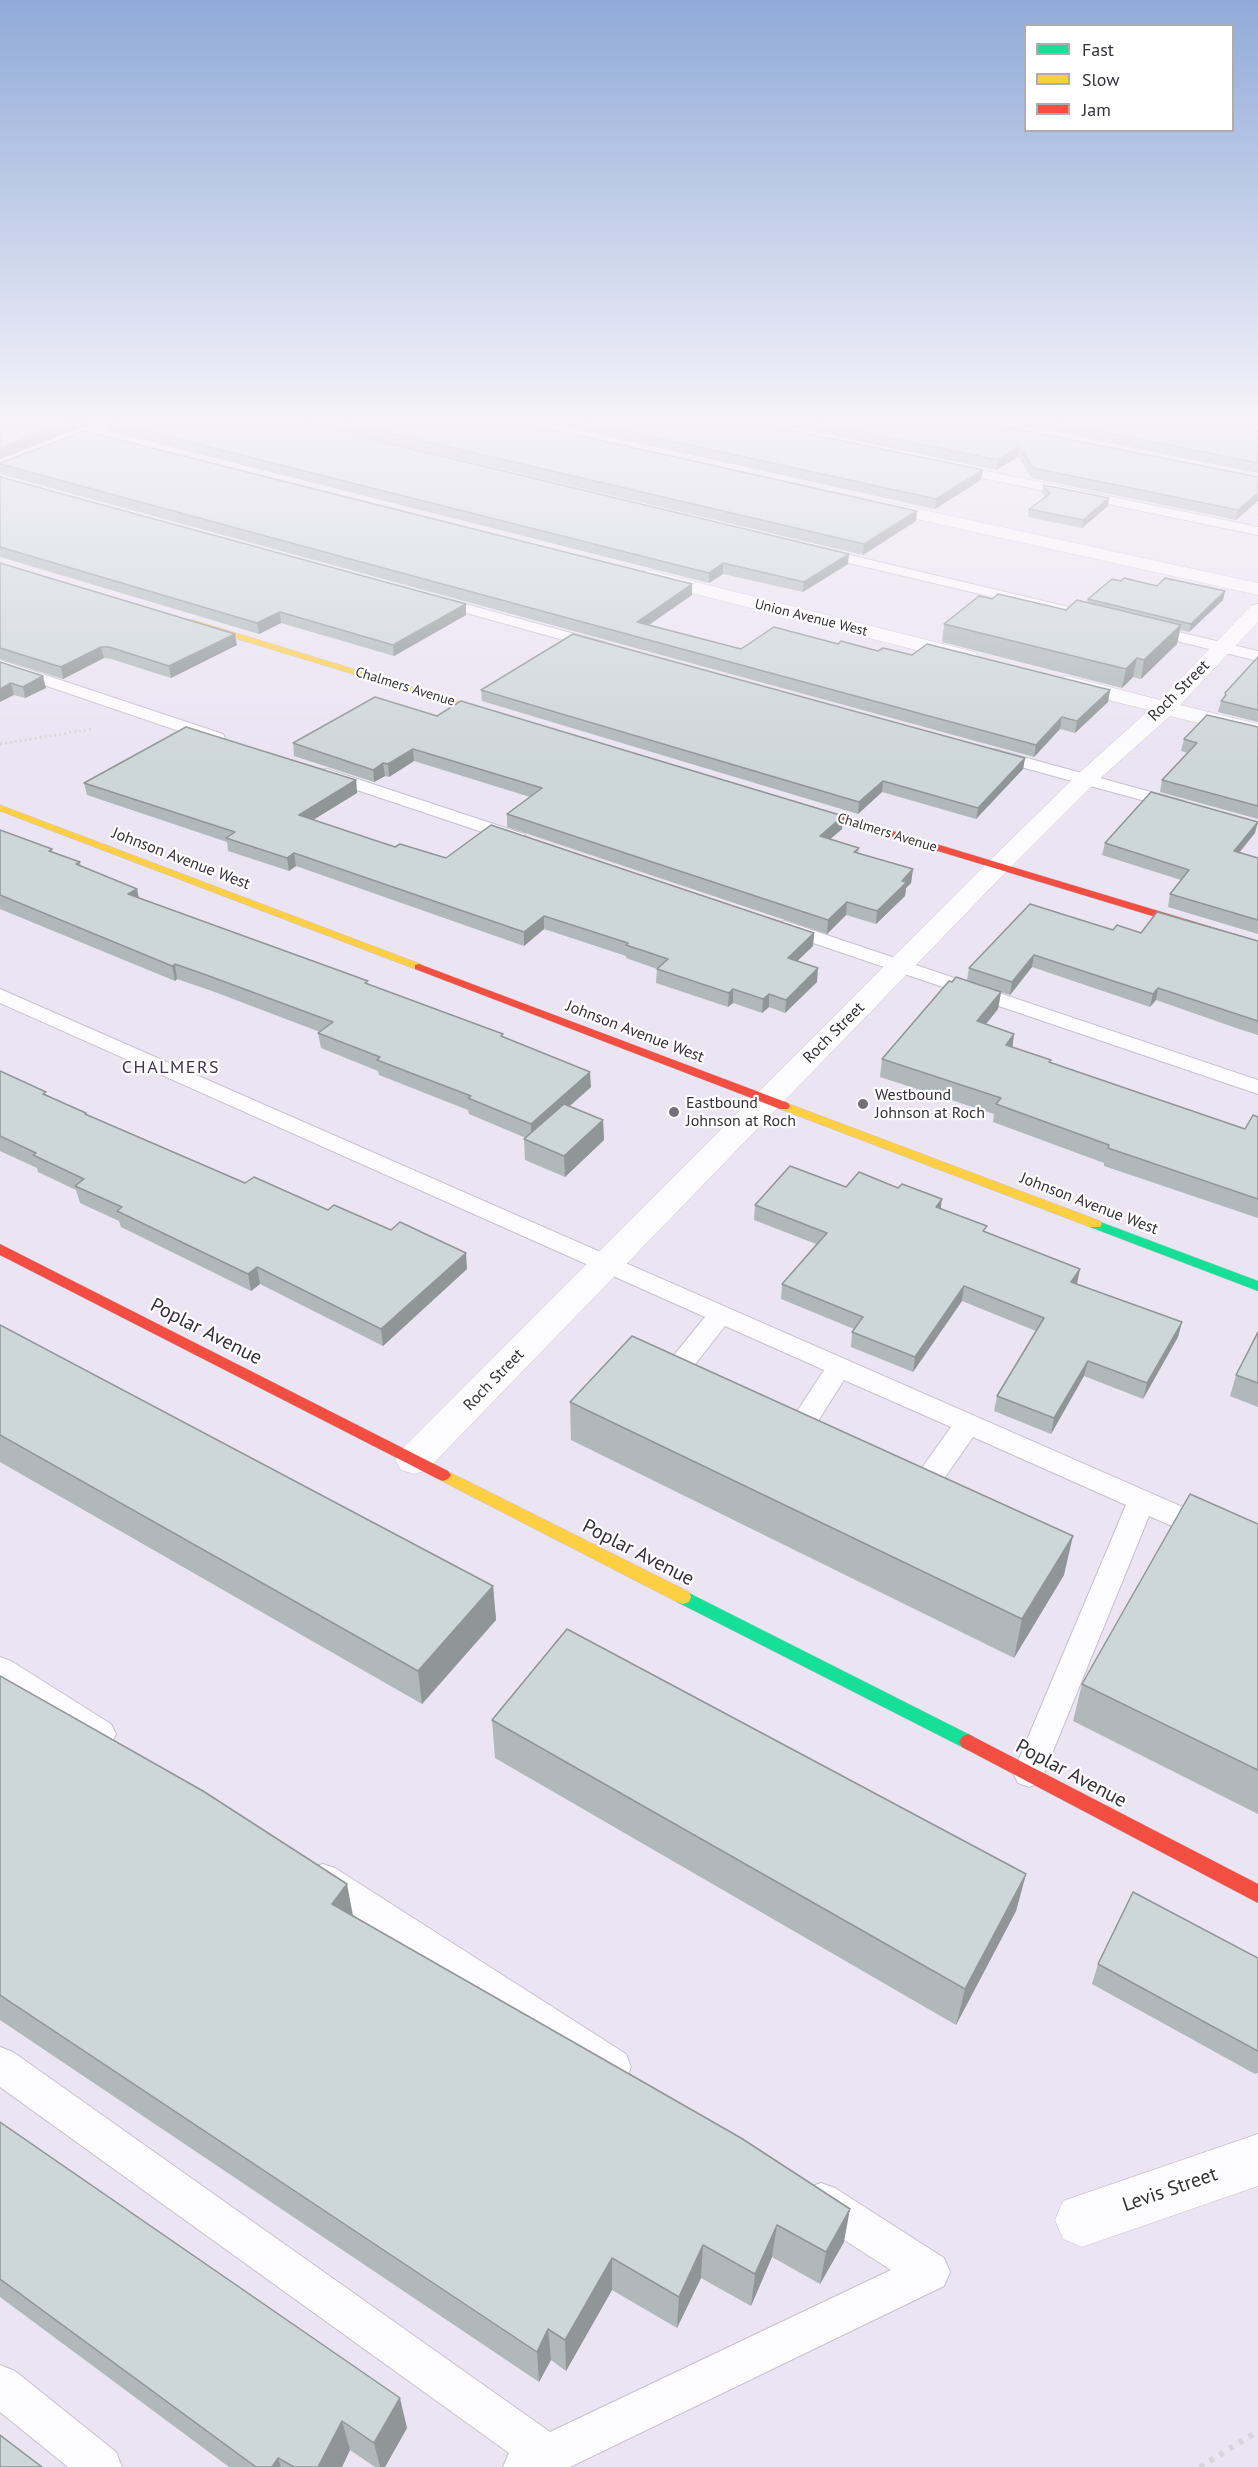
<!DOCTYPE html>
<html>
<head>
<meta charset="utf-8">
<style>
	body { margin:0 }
	#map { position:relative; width:1258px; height:2467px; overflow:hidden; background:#ebe4f3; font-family:"PT Sans",sans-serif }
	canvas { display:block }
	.legend { position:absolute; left:1024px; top:24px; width:210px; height:108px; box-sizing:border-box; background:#fff; border:2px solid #aeacb0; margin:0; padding:8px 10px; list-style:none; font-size:18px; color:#35303a }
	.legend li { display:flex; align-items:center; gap:12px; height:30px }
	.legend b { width:30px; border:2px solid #aeacb0 }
</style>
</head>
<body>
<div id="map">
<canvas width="1258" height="2467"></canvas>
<ul class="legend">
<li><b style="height:8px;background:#16e098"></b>Fast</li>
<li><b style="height:8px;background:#ffcf43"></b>Slow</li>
<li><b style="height:8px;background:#f24e42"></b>Jam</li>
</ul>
</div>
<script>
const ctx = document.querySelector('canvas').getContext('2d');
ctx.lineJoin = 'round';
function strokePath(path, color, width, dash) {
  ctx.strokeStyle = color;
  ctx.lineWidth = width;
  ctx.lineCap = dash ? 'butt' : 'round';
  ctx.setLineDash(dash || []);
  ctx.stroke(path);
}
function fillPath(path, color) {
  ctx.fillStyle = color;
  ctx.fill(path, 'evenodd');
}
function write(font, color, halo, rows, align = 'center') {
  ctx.font = font + ' "PT Sans",sans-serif';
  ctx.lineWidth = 4.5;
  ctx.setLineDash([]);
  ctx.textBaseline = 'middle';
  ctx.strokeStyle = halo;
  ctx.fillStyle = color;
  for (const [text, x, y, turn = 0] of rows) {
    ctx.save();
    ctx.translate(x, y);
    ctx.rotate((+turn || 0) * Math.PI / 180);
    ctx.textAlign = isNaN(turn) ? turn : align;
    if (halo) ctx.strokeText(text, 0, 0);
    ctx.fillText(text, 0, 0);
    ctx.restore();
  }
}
const lane = new Path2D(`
	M 952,464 L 1258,527 L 1258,535 L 948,471 L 946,468 L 948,465 Z
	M 816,547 L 1077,609 L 1084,613 L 1077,617 L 811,554 L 809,551 Z
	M 436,596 L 604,642 L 607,645 L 599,650 L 431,603 L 429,600 L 431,597 Z
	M 1149,625 L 1258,651 L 1258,661 L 1144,633 L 1141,630 Z
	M 0,660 L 223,734 L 225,738 L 217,743 L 211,742 L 0,670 Z
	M 994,749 L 1184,801 L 1187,805 L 1184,809 L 1178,810 L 988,758 L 986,754 L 988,750 Z
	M 327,769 L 524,834 L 527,838 L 524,842 L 512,842 L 321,778 L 318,774 L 321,770 Z
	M 785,921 L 1258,1080 L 1258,1094 L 778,931 L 775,927 L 778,923 Z
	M 0,989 L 1258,1540 L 1258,1563 L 1149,1516 L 1040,1783 L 1029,1787 L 1018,1783 L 1013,1773 L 1126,1505 L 973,1437 L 934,1493 L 924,1497 L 914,1493 L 910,1486 L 914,1479 L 951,1427 L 844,1380 L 806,1440 L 796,1443 L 786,1440 L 783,1433 L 824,1370 L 725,1326 L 679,1385 L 670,1387 L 661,1385 L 657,1378 L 661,1371 L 705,1317 L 0,1003 Z
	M 0,1657 L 11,1661 L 111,1724 L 116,1734 L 111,1744 L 100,1747 L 89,1744 L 0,1686 Z
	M 323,1864 L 335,1868 L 626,2054 L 631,2067 L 626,2080 L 613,2085 L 600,2080 L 311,1890 L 306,1879 L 311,1868 Z
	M 0,2047 L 13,2052 L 550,2432 L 891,2270 L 807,2216 L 802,2202 L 807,2188 L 821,2183 L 835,2188 L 944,2258 L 950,2272 L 944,2286 L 570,2467 L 503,2467 L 509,2453 L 0,2087 Z
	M 0,2365 L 15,2371 L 116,2452 L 122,2467 L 68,2467 L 0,2412 Z`);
const street = new Path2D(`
	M 105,419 L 129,419 L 127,422 L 0,471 L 0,460 Z
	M 873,499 L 1258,583 L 1258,595 L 867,508 L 864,504 L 867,500 Z
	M 648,570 L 975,652 L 978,657 L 975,662 L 967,663 L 641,580 L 638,576 L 641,572 Z
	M 1258,604 L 1258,622 L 1180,705 L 1258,724 L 1258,738 L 1170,716 L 1094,784 L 1007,871 L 427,1470 L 414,1474 L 401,1470 L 395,1460 L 401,1450 L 989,861 L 1078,774 L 1149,710 L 1059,688 L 1056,683 L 1059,678 L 1067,676 L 1160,700 L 1251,606 Z
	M 1258,2134 L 1258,2186 L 1082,2247 L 1063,2239 L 1055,2220 L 1063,2201 Z`);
const fast = new Path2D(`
	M 1095,1220 L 1258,1281 L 1258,1291 L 1090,1227 L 1088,1224 Z
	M 683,1590 L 974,1737 L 977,1742 L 974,1747 L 968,1750 L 962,1747 L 677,1602 L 675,1597 L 677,1592 Z`);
const slow = new Path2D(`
	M 188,620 L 194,620 L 506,716 L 498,718 L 188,624 Z
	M 0,805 L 423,965 L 425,967 L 423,969 L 415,969 L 0,811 Z
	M 784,1102 L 1100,1221 L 1102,1224 L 1100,1227 L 1090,1227 L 780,1109 L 778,1106 L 780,1103 Z
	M 443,1469 L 689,1592 L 691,1597 L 689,1602 L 683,1604 L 677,1602 L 438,1479 L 435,1475 L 438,1471 Z`);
const jam = new Path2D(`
	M 800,803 L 1258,941 L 1258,948 L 796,808 L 795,806 Z
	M 419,964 L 788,1103 L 790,1106 L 788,1109 L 780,1109 L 415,969 L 415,965 Z
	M 0,1244 L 448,1471 L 451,1475 L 448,1479 L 443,1481 L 438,1479 L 0,1255 Z
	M 968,1734 L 1258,1884 L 1258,1903 L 962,1747 L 959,1742 L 962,1737 Z`);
strokePath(lane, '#c7c1cd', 2);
strokePath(street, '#c7c1cd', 1);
strokePath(fast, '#c7c1cd', 1);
strokePath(slow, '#c7c1cd', 1);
strokePath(jam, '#c7c1cd', 1);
strokePath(new Path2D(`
	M 0,744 L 93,729`), '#d7d5d9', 3, [2, 3]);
strokePath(new Path2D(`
	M 1200,2467 L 1258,2431`), '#d7d5d9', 6, [4.5, 7]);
fillPath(lane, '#fcfbfd');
fillPath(street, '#fcfbfd');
fillPath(fast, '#16e098');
fillPath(slow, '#ffcf43');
fillPath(jam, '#f24e42');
fillPath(new Path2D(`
	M 290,419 L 505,419 L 916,521 L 863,555 Z
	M 529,419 L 737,419 L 981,480 L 935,509 Z
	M 751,419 L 966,419 L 1258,477 L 1236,520 L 1032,478 L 1018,457 L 996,470 Z
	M 991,419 L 1200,419 L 1258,430 L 1258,473 Z
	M 1214,419 L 1258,419 L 1258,428 Z
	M 106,421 L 848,564 L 803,592 L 723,574 L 709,583 L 108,431 Z
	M 0,463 L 692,595 L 649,625 L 741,649 L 838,644 L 878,651 L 912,655 L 1110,690 L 1108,702 L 1075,733 L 1060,729 L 1034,757 L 0,474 Z
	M 0,477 L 466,615 L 394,656 L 281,623 L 259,634 L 0,557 Z
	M 1043,485 L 1108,506 L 1082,528 L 1028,517 L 1029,509 L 1045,498 L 1042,492 Z
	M 0,563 L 237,645 L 171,678 L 111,659 L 104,658 L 63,679 L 0,659 Z
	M 1121,581 L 1157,586 L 1225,591 L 1223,600 L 1189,632 L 1180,630 L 1177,644 L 1141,679 L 1133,677 L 1122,688 L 942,642 L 944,624 L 992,599 L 1066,610 L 1087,603 L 1088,599 Z
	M 1258,657 L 1258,722 L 1218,712 L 1221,701 L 1224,698 L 1225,693 Z
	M 0,662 L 46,688 L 25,698 L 14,695 Z
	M 481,690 L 1025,758 L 1023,769 L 976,819 L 882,792 L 858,814 L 482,701 Z
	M 437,716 L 843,816 L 842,829 L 830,839 L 859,848 L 858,853 L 913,869 L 911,883 L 906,888 L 905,896 L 876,924 L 846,915 L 827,934 L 507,827 L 507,814 L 530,797 L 414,761 L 389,777 L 385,776 L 374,782 L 294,756 L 293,743 Z
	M 1258,727 L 1258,819 L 1160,792 L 1162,780 L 1188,753 L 1181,751 L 1184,739 Z
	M 356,780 L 357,793 L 313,820 L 395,847 L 814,933 L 813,946 L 797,961 L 817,982 L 785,1013 L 769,1007 L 762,1013 L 733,1003 L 728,1007 L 656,983 L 657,969 L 626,958 L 626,956 L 544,929 L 524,946 L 296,866 L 289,871 L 228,851 L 227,842 L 87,795 L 84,783 Z
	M 0,830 L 52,849 L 53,852 L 80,862 L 81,867 L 137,889 L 138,897 L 504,1037 L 591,1087 L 570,1106 L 603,1120 L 604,1140 L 565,1177 L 525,1160 L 524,1139 L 526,1138 L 469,1114 L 468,1110 L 379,1075 L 378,1071 L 321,1048 L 318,1033 L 320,1032 L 212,991 L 177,979 L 175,981 L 0,909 Z
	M 1255,833 L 1240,852 L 1258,858 L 1258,934 L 1168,907 L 1170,894 L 1181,880 L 1102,855 L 1105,843 Z
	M 1113,930 L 1258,941 L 1258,1035 L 1239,1029 L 1156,1000 L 1150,1007 L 1032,967 L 1010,995 L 1001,992 L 998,1009 L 986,1024 L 1014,1034 L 1012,1047 L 1051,1063 L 1245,1129 L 1258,1117 L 1258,1218 L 1104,1166 L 1104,1163 L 993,1122 L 994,1114 L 880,1077 L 882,1059 L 952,982 L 967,980 L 969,968 Z
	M 0,1071 L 87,1115 L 245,1183 L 328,1210 L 467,1269 L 383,1346 L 260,1284 L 251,1291 L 121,1227 L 119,1221 L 80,1203 L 76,1190 L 38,1172 L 37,1168 L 0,1151 Z
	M 846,1187 L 941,1208 L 986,1232 L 1077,1284 L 1182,1322 L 1178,1337 L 1143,1399 L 1084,1376 L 1051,1434 L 994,1411 L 997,1396 L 1036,1331 L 962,1301 L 913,1372 L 851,1347 L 852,1332 L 854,1329 L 781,1299 L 782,1284 L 816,1244 L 754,1220 L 755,1205 Z
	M 0,1325 L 493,1586 L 496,1620 L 422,1704 L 0,1462 Z
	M 1258,1332 L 1258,1407 L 1230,1396 L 1236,1375 Z
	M 570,1402 L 1064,1575 L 1014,1658 L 571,1440 Z
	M 1258,1524 L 1258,1814 L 1073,1721 L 1082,1684 Z
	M 0,1676 L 353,1915 L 844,2242 L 820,2284 L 772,2257 L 751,2306 L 701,2278 L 677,2328 L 612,2290 L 566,2371 L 551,2360 L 539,2382 L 0,2020 Z
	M 492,1720 L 1026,1874 L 1016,1911 L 956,2025 L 495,1758 Z
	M 1258,1958 L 1258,2073 L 1255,2074 L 1092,1984 L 1098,1964 Z
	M 0,2122 L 407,2428 L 385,2467 L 375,2467 L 350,2450 L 342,2467 L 229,2467 L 0,2297 Z`), '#b0b8bb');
fillPath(new Path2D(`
	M 76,419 L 103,419 L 0,459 L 0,448 Z
	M 1019,447 L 1018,457 L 996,470 L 998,460 Z
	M 983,470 L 981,480 L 935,509 L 936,499 Z
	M 1258,493 L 1258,501 L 1236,520 L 1238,510 Z
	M 1109,498 L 1108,506 L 1082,528 L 1083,520 Z
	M 917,511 L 916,521 L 863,555 L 864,544 Z
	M 849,554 L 848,564 L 803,592 L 804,582 Z
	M 723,563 L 723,574 L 709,583 L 709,573 Z
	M 692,584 L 692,595 L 637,633 L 637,622 Z
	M 1225,591 L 1223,600 L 1189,632 L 1191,624 Z
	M 466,604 L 466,615 L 394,656 L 393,645 Z
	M 280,612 L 281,623 L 259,634 L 257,623 Z
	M 1181,625 L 1177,644 L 1141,679 L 1144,660 Z
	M 235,634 L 237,645 L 171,678 L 169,666 Z
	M 101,647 L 104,658 L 63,679 L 61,667 Z
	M 1137,658 L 1133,677 L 1122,688 L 1126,669 Z
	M 43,676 L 46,688 L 25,698 L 23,687 Z
	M 11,683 L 14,695 L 0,702 L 0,689 Z
	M 1110,690 L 1108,702 L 1075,733 L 1077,721 Z
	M 1062,717 L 1060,729 L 1034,757 L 1036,745 Z
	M 413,749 L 414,761 L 389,777 L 388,764 Z
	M 1025,758 L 1023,769 L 976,819 L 978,808 Z
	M 383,763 L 385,776 L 374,782 L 373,770 Z
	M 356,780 L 357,793 L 300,828 L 299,815 Z
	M 883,781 L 882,792 L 858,814 L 859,802 Z
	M 843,816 L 842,829 L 819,849 L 820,836 Z
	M 1258,822 L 1255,833 L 1231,862 L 1234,851 Z
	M 294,853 L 296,866 L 289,871 L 287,858 Z
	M 913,869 L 911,883 L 906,888 L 905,896 L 876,924 L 877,911 L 902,881 Z
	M 137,889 L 140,903 L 128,894 Z
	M 847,902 L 846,915 L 827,934 L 828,920 Z
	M 544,916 L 544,929 L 524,946 L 524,932 Z
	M 814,933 L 813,946 L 787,971 L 788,958 Z
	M 1034,955 L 1032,967 L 1010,995 L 1012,982 Z
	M 175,964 L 177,979 L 175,981 L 172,966 Z
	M 818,968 L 817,982 L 785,1013 L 786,1000 Z
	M 1158,988 L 1156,1000 L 1150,1007 L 1153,994 Z
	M 733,989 L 733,1003 L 728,1007 L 729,993 Z
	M 1001,992 L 998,1009 L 974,1039 L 977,1021 Z
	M 769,994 L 769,1007 L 762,1013 L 763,999 Z
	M 1014,1034 L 1012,1051 L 1006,1045 Z
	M 590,1072 L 591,1087 L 531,1140 L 531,1124 Z
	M 603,1120 L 604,1140 L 565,1177 L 564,1156 Z
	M 942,1199 L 940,1214 L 936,1207 Z
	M 466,1253 L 467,1269 L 383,1346 L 381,1329 Z
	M 257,1267 L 260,1284 L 251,1291 L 248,1274 Z
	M 1080,1269 L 1077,1284 L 1071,1282 Z
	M 964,1286 L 962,1301 L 913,1372 L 915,1357 Z
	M 1182,1322 L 1178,1337 L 1143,1399 L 1147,1383 Z
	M 1088,1361 L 1084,1376 L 1051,1434 L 1054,1418 Z
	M 1073,1536 L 1064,1575 L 1014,1658 L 1022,1619 Z
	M 493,1586 L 496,1620 L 422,1704 L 418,1671 Z
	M 1026,1874 L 1016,1911 L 956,2025 L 965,1989 Z
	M 347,1884 L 354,1921 L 332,1904 Z
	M 850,2209 L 844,2242 L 820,2284 L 826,2252 Z
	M 777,2225 L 772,2257 L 751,2306 L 755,2274 Z
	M 703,2245 L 701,2278 L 677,2328 L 679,2297 Z
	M 612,2258 L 612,2290 L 566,2371 L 565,2340 Z
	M 548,2329 L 551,2360 L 539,2382 L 537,2352 Z
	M 400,2398 L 407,2428 L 385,2467 L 380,2467 L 374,2443 Z
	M 342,2421 L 350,2450 L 342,2467 L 318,2467 Z
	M 278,2458 L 281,2467 L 272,2467 Z`), '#909698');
const building = new Path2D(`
	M 6,419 L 76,419 L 0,448 L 0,422 Z
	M 108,419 L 287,419 L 849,554 L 804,582 L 723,563 L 709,573 L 106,421 Z
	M 330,419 L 505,419 L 917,511 L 864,544 Z
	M 572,419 L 737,419 L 983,470 L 936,499 Z
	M 798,419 L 966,419 L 1258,477 L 1258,493 L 1238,510 L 1033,468 L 1019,447 L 998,460 Z
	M 1040,419 L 1200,419 L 1258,430 L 1258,463 Z
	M 84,431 L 692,584 L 637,622 L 741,649 L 774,627 L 838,644 L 841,641 L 878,651 L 883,648 L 912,655 L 927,644 L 1110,690 L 1077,721 L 1062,717 L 1036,745 L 0,464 L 0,463 Z
	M 0,477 L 466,604 L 393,645 L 280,612 L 257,623 L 0,547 Z
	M 1043,485 L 1109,498 L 1083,520 L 1029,509 L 1050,494 Z
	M 0,563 L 235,634 L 169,666 L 109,647 L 101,647 L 61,667 L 0,648 Z
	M 1124,578 L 1157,586 L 1165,578 L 1225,591 L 1191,624 L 1088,599 L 1112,579 L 1121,581 Z
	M 998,594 L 1066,610 L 1077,600 L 1181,625 L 1144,660 L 1137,658 L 1126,669 L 944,624 L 979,596 L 992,599 Z
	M 573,634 L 1025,758 L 978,808 L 883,781 L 859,802 L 481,690 Z
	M 1258,657 L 1258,710 L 1221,701 L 1226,695 L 1225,693 Z
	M 0,662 L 43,676 L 23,687 L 11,683 L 0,689 Z
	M 375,697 L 437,716 L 461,701 L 843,816 L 820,836 L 859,848 L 854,852 L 913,869 L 902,881 L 907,882 L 877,911 L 847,902 L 828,920 L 507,814 L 542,788 L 413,749 L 388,764 L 383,763 L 373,770 L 293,743 Z
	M 1207,715 L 1258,727 L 1258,806 L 1162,780 L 1197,743 L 1184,739 Z
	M 186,727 L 356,780 L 299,815 L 395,847 L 400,844 L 446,858 L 491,825 L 814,933 L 788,958 L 818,968 L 786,1000 L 769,994 L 763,999 L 733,989 L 729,993 L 657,969 L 668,959 L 626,945 L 628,943 L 544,916 L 524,932 L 294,853 L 287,858 L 226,838 L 235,832 L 84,783 Z
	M 1151,792 L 1258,822 L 1234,851 L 1258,858 L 1258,920 L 1170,894 L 1189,870 L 1105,843 Z
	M 0,830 L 52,849 L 49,851 L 80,862 L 76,864 L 137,889 L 128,894 L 368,981 L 365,983 L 503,1034 L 501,1036 L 590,1072 L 531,1124 L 468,1098 L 471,1096 L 377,1060 L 380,1057 L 318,1033 L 333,1022 L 209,976 L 175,964 L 172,966 L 0,895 Z
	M 1030,904 L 1113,930 L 1117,925 L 1141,933 L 1157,912 L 1258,941 L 1258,1021 L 1158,988 L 1153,994 L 1034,955 L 1012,982 L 969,968 Z
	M 956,977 L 1001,992 L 977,1021 L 1014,1034 L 1006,1045 L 1051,1060 L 1049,1062 L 1245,1129 L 1253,1115 L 1258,1117 L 1258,1199 L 1108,1148 L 1109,1145 L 996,1104 L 1001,1098 L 882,1059 L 949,981 L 952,982 Z
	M 0,1071 L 46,1092 L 43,1094 L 86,1113 L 85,1114 L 245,1183 L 254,1177 L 328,1210 L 334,1205 L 391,1230 L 400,1222 L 466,1253 L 381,1329 L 257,1267 L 248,1274 L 117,1211 L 122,1207 L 75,1186 L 84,1179 L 33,1155 L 36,1153 L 0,1136 Z
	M 564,1104 L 603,1120 L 564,1156 L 524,1139 Z
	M 790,1166 L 846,1187 L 859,1172 L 898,1188 L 902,1184 L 942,1199 L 936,1207 L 987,1226 L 983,1231 L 1080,1269 L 1071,1282 L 1182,1322 L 1147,1383 L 1088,1361 L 1054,1418 L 997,1396 L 1044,1318 L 964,1286 L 915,1357 L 852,1332 L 863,1317 L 782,1284 L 827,1233 L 755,1205 Z
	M 0,1325 L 493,1586 L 418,1671 L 0,1435 Z
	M 1258,1332 L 1258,1383 L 1236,1375 Z
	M 632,1336 L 1073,1536 L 1022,1619 L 570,1402 Z
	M 1190,1494 L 1258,1524 L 1258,1770 L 1082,1684 Z
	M 567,1629 L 1026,1874 L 965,1989 L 492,1720 Z
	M 0,1676 L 203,1791 L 347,1884 L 332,1904 L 741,2138 L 850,2209 L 826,2252 L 777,2225 L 755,2274 L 703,2245 L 679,2297 L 612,2258 L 565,2340 L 548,2329 L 537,2352 L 0,1995 Z
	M 1133,1892 L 1258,1958 L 1258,2051 L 1098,1964 Z
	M 0,2122 L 400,2398 L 374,2443 L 342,2421 L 318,2467 L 294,2467 L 278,2458 L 272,2467 L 256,2467 L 0,2279 Z
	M 0,2435 L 42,2467 L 0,2467 Z`);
fillPath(building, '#cdd6d9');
strokePath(building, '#909698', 1.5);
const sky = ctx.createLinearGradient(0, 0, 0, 765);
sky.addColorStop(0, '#90aad8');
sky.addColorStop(0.55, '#f6f3fa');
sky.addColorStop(1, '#f6f3fa00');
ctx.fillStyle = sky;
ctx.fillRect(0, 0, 1258, 765);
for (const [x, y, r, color] of [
	[863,1104,6,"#756f7b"],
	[674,1112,6,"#756f7b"]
]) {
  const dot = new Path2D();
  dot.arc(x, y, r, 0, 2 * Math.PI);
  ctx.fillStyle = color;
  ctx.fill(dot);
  strokePath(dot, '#fff', 2);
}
write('14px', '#35303a', '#fff', [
	["Union Avenue West",811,618,14],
	["Chalmers Avenue",405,687,17],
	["Chalmers Avenue",887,833,17]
]);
write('16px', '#35303a', '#fff', [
	["Roch Street",1179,691,-45],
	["Johnson Avenue West",181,859,21],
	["Johnson Avenue West",635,1032,21],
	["Roch Street",834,1033,-45],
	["Johnson Avenue West",1089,1204,21],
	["Roch Street",494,1380,-46]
]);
write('16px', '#35303a', '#fff', [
	["Westbound",875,1095],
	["Johnson at Roch",875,1113],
	["Eastbound",686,1103],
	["Johnson at Roch",686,1121]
], 'left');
ctx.letterSpacing = '1.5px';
write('18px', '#40364c', '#fff', [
	["CHALMERS",171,1068]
]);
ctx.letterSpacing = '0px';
write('20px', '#35303a', '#fff', [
	["Poplar Avenue",206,1332,27],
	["Poplar Avenue",638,1553,27],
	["Poplar Avenue",1071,1774,28],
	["Levis Street",1170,2190,-19]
]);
</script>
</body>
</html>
